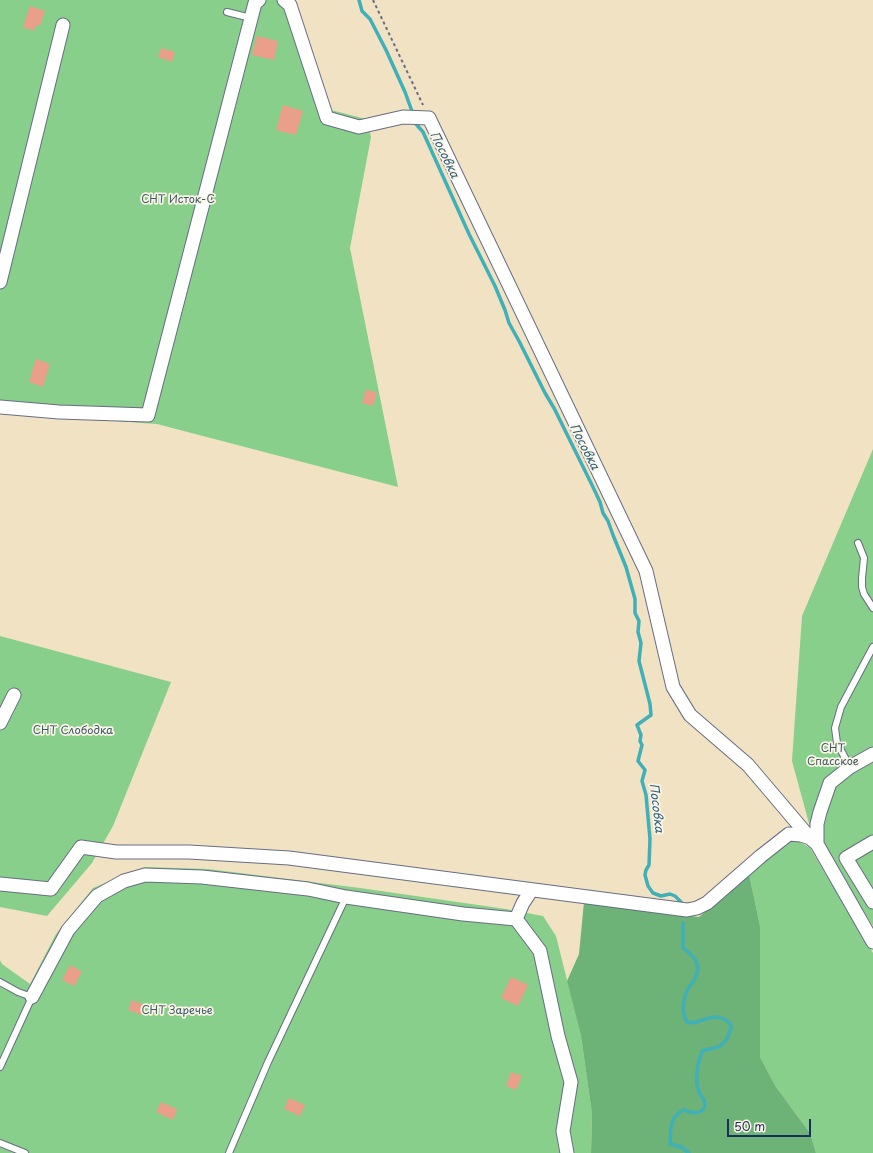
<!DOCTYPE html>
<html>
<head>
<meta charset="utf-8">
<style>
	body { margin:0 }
	#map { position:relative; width:873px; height:1153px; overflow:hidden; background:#f2e2c4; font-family:"Playpen Sans",sans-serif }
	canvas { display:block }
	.scale { position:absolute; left:727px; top:1119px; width:84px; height:18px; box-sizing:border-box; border:2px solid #1b2f5e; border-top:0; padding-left:5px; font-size:12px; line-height:14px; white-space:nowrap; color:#1b2f5e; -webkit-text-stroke:3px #fcf5e5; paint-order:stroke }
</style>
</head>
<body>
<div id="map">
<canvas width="873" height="1153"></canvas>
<div class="scale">50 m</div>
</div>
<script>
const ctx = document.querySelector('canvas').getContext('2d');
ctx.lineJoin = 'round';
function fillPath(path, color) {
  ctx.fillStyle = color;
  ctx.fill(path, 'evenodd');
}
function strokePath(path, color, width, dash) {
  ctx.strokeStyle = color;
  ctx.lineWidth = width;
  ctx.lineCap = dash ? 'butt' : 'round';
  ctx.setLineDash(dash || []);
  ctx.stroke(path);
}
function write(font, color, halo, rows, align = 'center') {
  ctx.font = font + ' "Playpen Sans",sans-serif';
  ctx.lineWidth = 3.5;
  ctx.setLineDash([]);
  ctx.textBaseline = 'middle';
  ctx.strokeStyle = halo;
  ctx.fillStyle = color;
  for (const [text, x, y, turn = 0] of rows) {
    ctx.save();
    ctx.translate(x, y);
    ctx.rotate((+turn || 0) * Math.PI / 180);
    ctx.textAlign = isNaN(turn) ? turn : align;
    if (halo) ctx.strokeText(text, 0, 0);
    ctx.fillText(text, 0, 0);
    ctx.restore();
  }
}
fillPath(new Path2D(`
	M 0,0 L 295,0 L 331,110 L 366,119 L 371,137 L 350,248 L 398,487 L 157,424 L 0,413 Z
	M 873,449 L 873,926 L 810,827 L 792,761 L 802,616 Z
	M 0,636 L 171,682 L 113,826 L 92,863 L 47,916 L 0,907 Z
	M 795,839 L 810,848 L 873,953 L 873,1153 L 816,1153 L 810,1133 L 776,1087 L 760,1057 L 760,926 L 749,874 Z
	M 145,867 L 208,869 L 360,888 L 506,909 L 543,916 L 556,936 L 581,1036 L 592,1114 L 591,1153 L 0,1153 L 0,960 L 2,964 L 30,984 L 56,934 L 93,888 Z`), '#87cf8a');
fillPath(new Path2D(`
	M 749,874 L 760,926 L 760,1057 L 776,1087 L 810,1133 L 816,1153 L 591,1153 L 592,1114 L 581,1036 L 567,981 L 579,954 L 584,902 L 699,917 Z`), '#6db276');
strokePath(new Path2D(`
	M 359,0 L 362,11 L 370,19 L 386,50 L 405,92 L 413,114
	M 414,120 L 416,124 L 423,132 L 469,234 L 495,286 L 505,310 L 509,323 L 519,341 L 545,393 L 554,408 L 592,485 L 600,502 L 603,513 L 608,521 L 613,535 L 626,567 L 635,599 L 635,613 L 639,621 L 638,632 L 641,643 L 639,661 L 650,704 L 651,715 L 637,725 L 641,735 L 640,741 L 642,745 L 638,761 L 645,770 L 642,781 L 646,795 L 650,839 L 649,865 L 646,870 L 645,875 L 648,886 L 653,893 L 661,896 L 670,894 L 675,896 L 681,902
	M 683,923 L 683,948 C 696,957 703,966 693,982 C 692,984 689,986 688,989 C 683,998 681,1013 687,1022 C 700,1027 716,1006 731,1025 C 731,1033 725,1044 718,1047 C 712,1050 707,1048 702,1051 C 697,1064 694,1082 700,1094 C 702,1098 706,1100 705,1105 C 702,1116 691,1113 684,1110 C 669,1117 671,1129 670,1144 L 681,1147 L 689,1153`), '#3fafb8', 3.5);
fillPath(new Path2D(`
	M 30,6 L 45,11 L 40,26 L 36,25 L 34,31 L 23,27 Z
	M 257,36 L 278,41 L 274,60 L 252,55 Z
	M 161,48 L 175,52 L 172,62 L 158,57 Z
	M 283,105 L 303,111 L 296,135 L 276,130 Z
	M 36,359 L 50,364 L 43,387 L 29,382 Z
	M 366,389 L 377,393 L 373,406 L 362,403 Z
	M 70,965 L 82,972 L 74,986 L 62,980 Z
	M 511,977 L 528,985 L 518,1006 L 501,998 Z
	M 132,1000 L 145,1005 L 141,1015 L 128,1010 Z
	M 511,1072 L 522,1076 L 516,1090 L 506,1086 Z
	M 289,1098 L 305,1105 L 300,1116 L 284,1109 Z
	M 161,1102 L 177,1109 L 173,1120 L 156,1112 Z`), '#e99f89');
const lane = new Path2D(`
	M 227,12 L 251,18
	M 858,543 L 864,558 L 862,578 L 862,587 L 864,594 L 873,608
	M 850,767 L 837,743 L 835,728 L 841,707 L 873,647
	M 0,982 L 18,992 L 32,997 L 0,1067
	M 0,1143 L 25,1153
	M 229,1153 L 268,1062 L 346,897`);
const street = new Path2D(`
	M 284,0 L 290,5 L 327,118 L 359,127 L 403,117 L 429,118 L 646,571 L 673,687 L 690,715 L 748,765 L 810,838
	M 0,282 L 63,25
	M 0,407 L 59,412 L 148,415 L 255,3 L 259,0
	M 0,723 L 14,695
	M 873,842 L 846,858 L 873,902
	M 817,844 L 817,824 L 820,812 L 830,783 L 850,767 L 873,754
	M 0,884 L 51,889 L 81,847 L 116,852 L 189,852 L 289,858 L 687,910 L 697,908 L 707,903 L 761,856 L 789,834 L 801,835 L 810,838 L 817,844 L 873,942
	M 516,919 L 540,951 L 558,1036 L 571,1082 L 563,1131 L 567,1153
	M 32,997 L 68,930 L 97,896 L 124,881 L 145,875 L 202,877 L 308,889 L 346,897 L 463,914 L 516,919 L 523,903 L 531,891`);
strokePath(lane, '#666e82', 8);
strokePath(street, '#666e82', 15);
strokePath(new Path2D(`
	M 373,0 L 423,105`), '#666e82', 2, [3, 3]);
strokePath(lane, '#fff', 6);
strokePath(street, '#fff', 13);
write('11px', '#365769', '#fcf5e5', [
	["СНТ Исток-С",178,200],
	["СНТ Слободка",73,731],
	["СНТ",833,749],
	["Спасское",833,762],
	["СНТ Заречье",177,1011]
]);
write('italic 12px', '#285c7e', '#fcf5e5', [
	["Посовка",444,155,64],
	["Посовка",584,447,63],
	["Посовка",656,808,83]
]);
</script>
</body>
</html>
